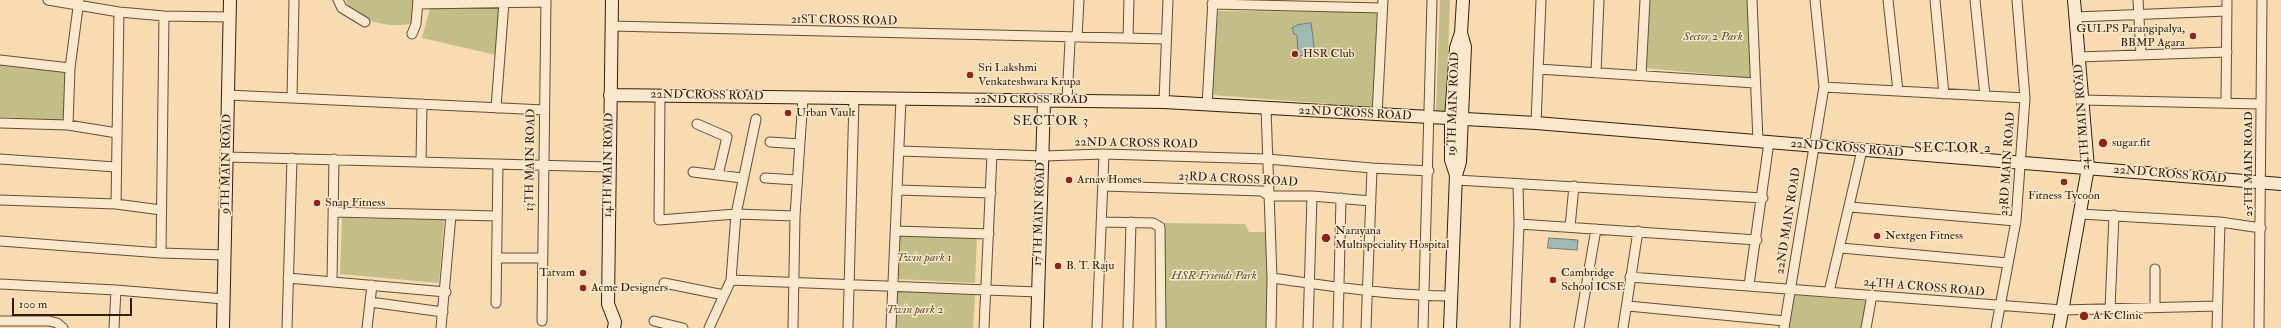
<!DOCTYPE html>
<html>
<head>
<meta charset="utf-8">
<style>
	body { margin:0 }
	#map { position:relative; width:2281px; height:328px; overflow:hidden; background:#f8dbb0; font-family:"IM FELL Double Pica",serif }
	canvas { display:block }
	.scale { position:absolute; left:12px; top:298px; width:120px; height:18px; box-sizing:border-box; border:2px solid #301e10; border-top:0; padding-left:5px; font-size:12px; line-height:14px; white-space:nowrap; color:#301e10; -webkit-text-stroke:3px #fae8cc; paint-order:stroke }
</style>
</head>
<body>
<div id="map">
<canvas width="2281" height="328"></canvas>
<div class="scale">100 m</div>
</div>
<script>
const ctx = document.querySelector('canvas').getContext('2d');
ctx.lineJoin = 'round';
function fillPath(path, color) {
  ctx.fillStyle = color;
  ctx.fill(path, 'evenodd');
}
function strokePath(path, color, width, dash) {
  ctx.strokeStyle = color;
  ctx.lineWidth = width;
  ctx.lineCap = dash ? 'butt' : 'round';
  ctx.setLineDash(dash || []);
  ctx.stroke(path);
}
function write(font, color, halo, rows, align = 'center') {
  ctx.font = font + ' "IM FELL Double Pica",serif';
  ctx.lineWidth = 3;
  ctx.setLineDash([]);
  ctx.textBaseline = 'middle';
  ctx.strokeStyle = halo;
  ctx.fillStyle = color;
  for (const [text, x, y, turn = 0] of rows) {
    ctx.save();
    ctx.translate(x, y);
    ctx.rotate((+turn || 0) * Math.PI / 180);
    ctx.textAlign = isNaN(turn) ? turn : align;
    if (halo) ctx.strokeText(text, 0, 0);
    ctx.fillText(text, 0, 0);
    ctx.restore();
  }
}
fillPath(new Path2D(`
	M 346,0 L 414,0 L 414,22 C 397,31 351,21 346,0 Z
	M 1440,0 L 1450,0 L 1446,113 L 1436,112 Z
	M 1650,0 L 1749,0 L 1752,78 L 1645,68 Z
	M 500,6 L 496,55 L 422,38 L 430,8 Z
	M 1218,11 L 1377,12 L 1373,107 L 1212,95 Z
	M 0,64 L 67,72 L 66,120 L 0,117 Z
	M 342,218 L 444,220 L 439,283 L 340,274 Z
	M 1163,223 L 1245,224 L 1249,232 L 1267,232 L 1268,328 L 1158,328 Z
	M 900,234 L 977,238 L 975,283 L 897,279 Z
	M 896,291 L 975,295 L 973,328 L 894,328 Z
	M 1794,295 L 1866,301 L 1861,328 L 1787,328 Z`), '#c3be87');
const water = new Path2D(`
	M 1311,23 L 1315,54 L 1298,56 L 1297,35 L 1294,34 L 1292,28 L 1297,25 Z
	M 1549,238 L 1578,240 L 1577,250 L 1548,248 Z`);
fillPath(water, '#9fb9b4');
strokePath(water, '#737b72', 1);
const street = new Path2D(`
	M 48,0 L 119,12 L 164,16 L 230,17
	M 338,0 L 342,8 L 365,22
	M 1752,0 L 1758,141
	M 1888,0 L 1898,91
	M 1935,0 L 1944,94
	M 1975,0 L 1985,96
	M 2138,0 L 2141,55
	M 418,4 L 546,2
	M 1212,4 L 1382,8
	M 2075,17 L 2227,11
	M 611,26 L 1166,39
	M 412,34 L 416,24 L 418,0
	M 1077,37 L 1079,0
	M 1128,38 L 1129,0
	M 2078,57 L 2227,52
	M 0,60 L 70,68
	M 1538,69 L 1755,83
	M 1596,73 L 1599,0
	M 1641,76 L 1645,0
	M 1824,87 L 2025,98
	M 228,95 L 544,110
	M 660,96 L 659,220 L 736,214 L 795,216
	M 292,98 L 294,0
	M 1067,100 L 1070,41
	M 2082,100 L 2261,104
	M 1164,102 L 1168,0
	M 2226,102 L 2227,0
	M 1207,105 L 1213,0
	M 496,108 L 504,2
	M 1266,108 L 1272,278 L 1271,328
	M 1377,115 L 1383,0
	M 0,123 L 68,125 L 117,133
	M 1536,123 L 1541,0
	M 697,124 L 727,137 L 718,175
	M 68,125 L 70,68 L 79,0
	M 770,142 L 800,144
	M 900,151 L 1043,156 L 1104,154 L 1267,159 L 1372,168
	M 227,157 L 609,167
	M 0,159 L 116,167
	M 421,162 L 422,104
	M 693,172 L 742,178
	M 765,178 L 797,180
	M 1456,180 L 1763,198
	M 1103,186 L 1262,191 L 1269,196 L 1312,196 L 1371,201
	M 898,190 L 991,193
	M 0,200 L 116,204 L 161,210
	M 116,204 L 119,12
	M 1850,207 L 2016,221
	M 333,212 L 497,216
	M 2080,214 L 2220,222 L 2261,228
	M 1101,222 L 1153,223 L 1160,227 L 1161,328
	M 1519,224 L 1757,240
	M 1570,227 L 1574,186
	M 896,231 L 989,234
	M 0,241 L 161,253 L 225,255
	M 1841,248 L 2008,263
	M 161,253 L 164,16
	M 497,258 L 542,258
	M 2155,269 L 2155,307
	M 1630,277 L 2062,310 L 2217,306
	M 288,278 L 446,292
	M 1272,278 C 1331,286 1391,296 1451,296
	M 731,280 L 1038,292
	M 332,281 L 334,159
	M 664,283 L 724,295
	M 0,284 L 116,290 L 224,299
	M 1749,285 L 1769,142
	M 1829,292 L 1862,150
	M 370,302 L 443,312
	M 496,303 L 498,164
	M 1628,306 L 1785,321
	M 2110,309 L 2114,215
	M 0,321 L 49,321 L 57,323 L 63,328
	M 542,321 L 546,0
	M 654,321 L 683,328
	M 114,328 L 116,290
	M 287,328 L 292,158
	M 367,328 L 372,285
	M 441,328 L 451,215
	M 709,328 L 731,280 L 736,214 L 756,119
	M 793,328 L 795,216 L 803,98
	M 848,328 L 854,98
	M 891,328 L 901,99
	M 984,328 L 992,154
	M 1097,328 L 1104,154
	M 1128,328 L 1131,222
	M 1308,328 L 1312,196
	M 1338,328 L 1341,198
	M 1366,328 L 1372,168 L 1429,171
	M 1423,328 L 1432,0
	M 1515,328 L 1519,224 L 1518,184
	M 1579,328 L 1596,229
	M 1623,328 L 1638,231
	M 1784,328 L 1824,87 L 1815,0
	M 1866,328 L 1872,295
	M 1996,328 L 2016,221 L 2025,98 L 2017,0
	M 2217,328 L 2220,222
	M 2259,328 L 2262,0`);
const secondary = new Path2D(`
	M 612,0 L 608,304 L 615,322 L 614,328
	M 610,95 L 1164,102 L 1536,123 L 2281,184
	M 1456,175 L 1451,160 L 1451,119 L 1456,48 L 1461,33 L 1463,0
	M 223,328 L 230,0
	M 1037,328 L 1044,101
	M 1450,328 L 1456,175 L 1460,162 L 1465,47 L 1461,33
	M 2059,328 L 2088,168 L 2074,0`);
strokePath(street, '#624d38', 11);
strokePath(secondary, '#301e10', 14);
strokePath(street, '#fae8cc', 9);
strokePath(secondary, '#fae8cc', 12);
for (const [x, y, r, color] of [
	[2193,36,4,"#8f2418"],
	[1295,54,4,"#8f2418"],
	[970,75,4,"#8f2418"],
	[788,113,4,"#8f2418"],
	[2103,143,5,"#8f2418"],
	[1069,180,4,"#8f2418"],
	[2064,182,4,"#8f2418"],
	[317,203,4,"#8f2418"],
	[1877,236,4,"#8f2418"],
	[1326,238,5,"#8f2418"],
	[1058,266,4,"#8f2418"],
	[583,273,4,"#8f2418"],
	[1553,280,4,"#8f2418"],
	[583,288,4,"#8f2418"],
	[2084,316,5,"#8f2418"]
]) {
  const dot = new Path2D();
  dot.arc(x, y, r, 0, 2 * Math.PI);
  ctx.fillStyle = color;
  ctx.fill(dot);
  strokePath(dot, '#fae8cc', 1.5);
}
write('12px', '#301e10', '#fae8cc', [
	["21ST CROSS ROAD",844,21,1],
	["22ND CROSS ROAD",707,96,1],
	["22ND CROSS ROAD",1031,100],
	["19TH MAIN ROAD",1454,104,-88],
	["22ND CROSS ROAD",1355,114,3],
	["24TH MAIN ROAD",2083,117,-94],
	["22ND A CROSS ROAD",1136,144,1],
	["22ND CROSS ROAD",1847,149,5],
	["13TH MAIN ROAD",531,160,-89],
	["9TH MAIN ROAD",227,164,-89],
	["23RD MAIN ROAD",2008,164,-86],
	["25TH MAIN ROAD",2249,164,-90],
	["14TH MAIN ROAD",609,165,-89],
	["22ND CROSS ROAD",2170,175,5],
	["23RD A CROSS ROAD",1238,180,3],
	["17TH MAIN ROAD",1040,214,-88],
	["22ND MAIN ROAD",1789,221,-81],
	["24TH A CROSS ROAD",1924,288,5]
]);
write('12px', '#301e10', '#fae8cc', [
	["GULPS Parangipalya,",2185,29,"right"],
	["BBMP Agara",2185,43,"right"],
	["HSR Club",1303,54],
	["Sri Lakshmi",978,68],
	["Venkateshwara Krupa",978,82],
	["Urban Vault",796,113],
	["sugar.fit",2112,143],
	["Arnav Homes",1077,180],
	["Fitness Tycoon",2064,196,"center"],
	["Snap Fitness",325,203],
	["Narayana",1335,231],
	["Multispeciality Hospital",1335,245],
	["Nextgen Fitness",1885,236],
	["B. T. Raju",1066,266],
	["Tatvam",575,273,"right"],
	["Cambridge",1561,273],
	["School ICSE",1561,287],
	["Acme Designers",591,288],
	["A K Clinic",2093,316]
], 'left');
write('italic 12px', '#5c4e34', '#fae8cc', [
	["Sector 2 Park",1713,37],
	["Twin park 1",924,258],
	["HSR Friends Park",1214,276],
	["Twin park 2",915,310]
]);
ctx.letterSpacing = '1px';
write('14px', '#301e10', '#fae8cc', [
	["SECTOR 3",1051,122],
	["SECTOR 2",1953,149]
]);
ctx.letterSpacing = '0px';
</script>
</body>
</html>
